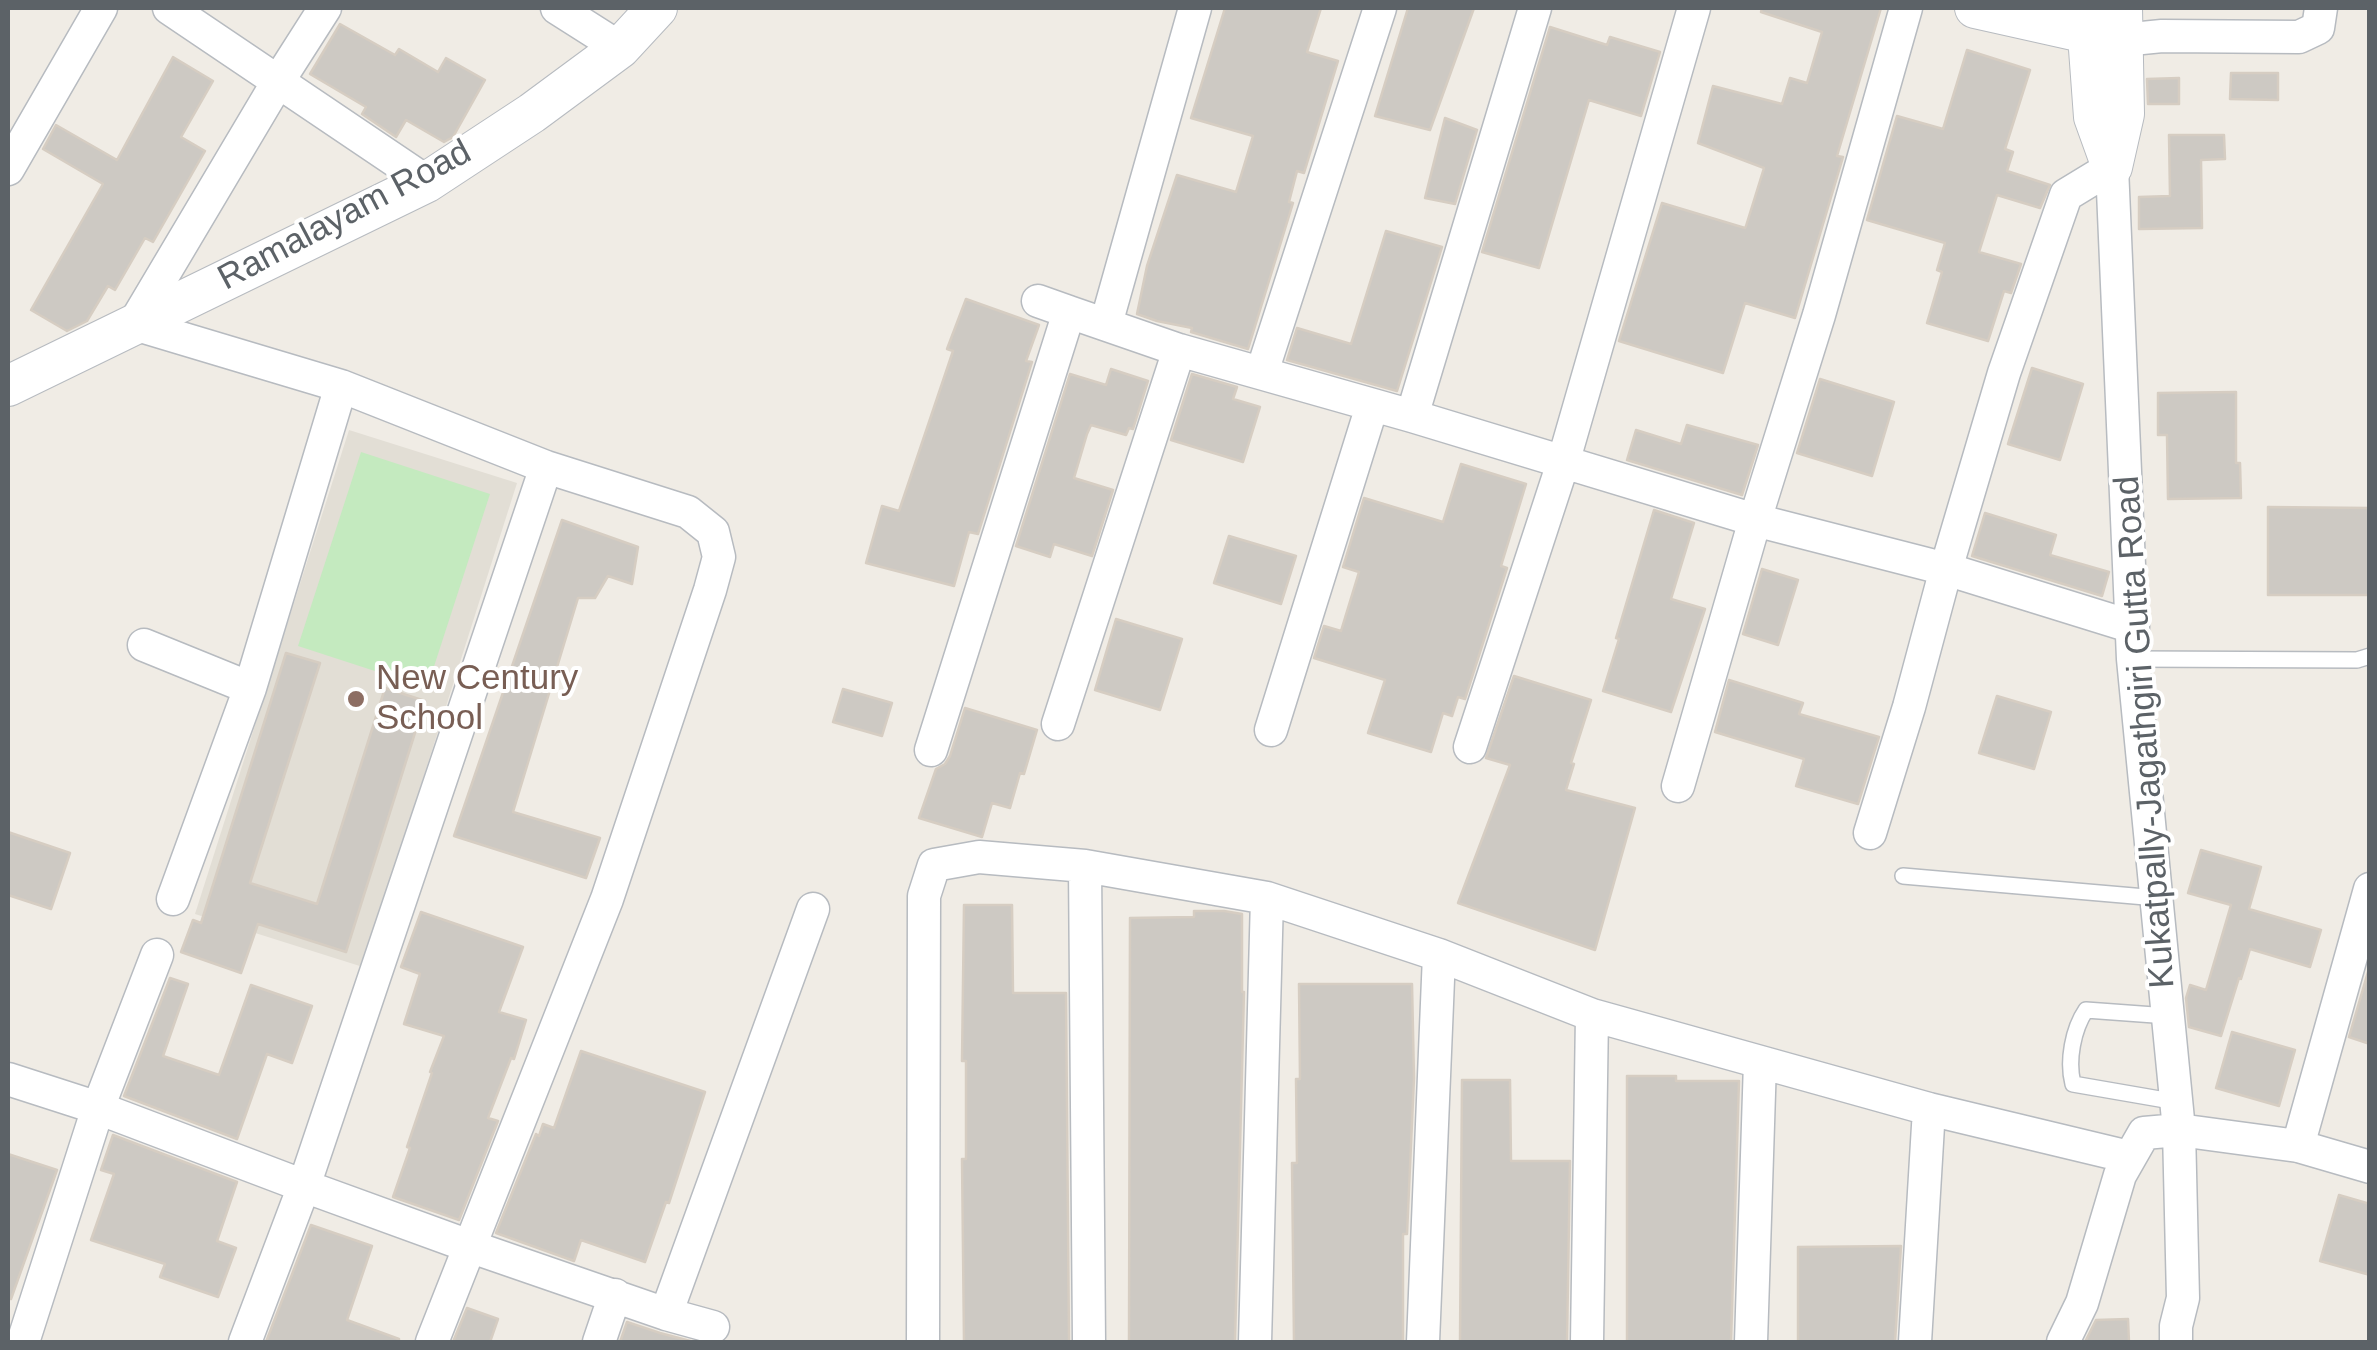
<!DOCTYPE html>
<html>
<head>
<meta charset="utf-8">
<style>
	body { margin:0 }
	#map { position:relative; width:2377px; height:1350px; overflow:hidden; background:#f0ece5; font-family:Arial,sans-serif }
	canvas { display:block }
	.frame { position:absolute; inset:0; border:10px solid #5c6267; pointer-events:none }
</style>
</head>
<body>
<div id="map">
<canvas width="2377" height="1350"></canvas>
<div class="frame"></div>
</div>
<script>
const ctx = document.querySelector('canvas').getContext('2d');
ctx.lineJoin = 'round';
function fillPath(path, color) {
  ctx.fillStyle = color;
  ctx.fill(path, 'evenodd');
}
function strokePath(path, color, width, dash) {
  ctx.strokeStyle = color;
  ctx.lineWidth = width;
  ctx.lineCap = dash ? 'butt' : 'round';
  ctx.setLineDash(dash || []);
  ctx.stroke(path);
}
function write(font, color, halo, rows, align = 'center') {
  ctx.font = font + ' Arial,sans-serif';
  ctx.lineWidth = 8;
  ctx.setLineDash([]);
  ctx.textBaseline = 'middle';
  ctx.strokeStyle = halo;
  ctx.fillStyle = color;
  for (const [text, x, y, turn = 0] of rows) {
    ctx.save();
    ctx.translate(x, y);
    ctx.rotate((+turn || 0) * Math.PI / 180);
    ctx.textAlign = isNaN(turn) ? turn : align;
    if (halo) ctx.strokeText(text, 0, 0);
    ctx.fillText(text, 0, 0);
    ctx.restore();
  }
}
fillPath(new Path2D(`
	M 349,430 L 517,483 L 363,967 L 195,914 Z`), '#e2ded5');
fillPath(new Path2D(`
	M 361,452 L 490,494 L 427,688 L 298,646 Z`), '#c4eabf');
const building = new Path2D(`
	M 1225,8 L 1321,8 L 1307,52 L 1338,61 L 1304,173 L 1297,171 L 1289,202 L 1293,203 L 1248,349 L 1191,332 L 1192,328 L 1157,321 L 1137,314 L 1147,266 L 1177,175 L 1236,192 L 1253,136 L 1191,118 Z
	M 1408,8 L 1474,8 L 1430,130 L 1375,116 Z
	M 1762,8 L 1881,8 L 1837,156 L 1843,157 L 1795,318 L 1745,303 L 1723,373 L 1619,341 L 1662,203 L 1745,228 L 1746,226 L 1764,168 L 1698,143 L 1713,86 L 1782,104 L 1790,78 L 1807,83 L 1822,32 L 1761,12 Z
	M 340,24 L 395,55 L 399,49 L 438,72 L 446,58 L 485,80 L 453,137 L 444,142 L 406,120 L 396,137 L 362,114 L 366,107 L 310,74 Z
	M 1550,27 L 1607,45 L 1610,37 L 1660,52 L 1641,116 L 1589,100 L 1539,268 L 1482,252 Z
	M 1967,50 L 2030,70 L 2005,149 L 2013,152 L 2007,171 L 2050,185 L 2040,208 L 1997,195 L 1979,252 L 2021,264 L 2011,293 L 2004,291 L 1988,341 L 1927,323 L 1942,272 L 1937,270 L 1945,243 L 1867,220 L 1897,116 L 1943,129 Z
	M 173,57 L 213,81 L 181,137 L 205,151 L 153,242 L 145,238 L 115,290 L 108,286 L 87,321 L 67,331 L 31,310 L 103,184 L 43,149 L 56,125 L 117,160 Z
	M 2231,73 L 2278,73 L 2278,100 L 2230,99 Z
	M 2179,78 L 2179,104 L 2148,104 L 2147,79 Z
	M 1445,118 L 1477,130 L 1455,204 L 1425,198 Z
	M 2169,135 L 2224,135 L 2225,159 L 2201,160 L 2202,228 L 2139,229 L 2139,197 L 2170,196 Z
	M 1386,231 L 1442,247 L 1397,391 L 1287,360 L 1297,328 L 1351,344 Z
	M 966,299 L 1039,325 L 1026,361 L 1032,362 L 978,534 L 969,532 L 954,586 L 866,563 L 882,506 L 899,511 L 953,351 L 947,349 Z
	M 2032,368 L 2083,384 L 2060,460 L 2008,444 Z
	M 1111,369 L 1148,381 L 1133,429 L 1129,428 L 1126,435 L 1091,425 L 1087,434 L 1074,478 L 1113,490 L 1092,556 L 1054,544 L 1050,557 L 1016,546 L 1070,374 L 1106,385 Z
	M 1192,374 L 1237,387 L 1233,399 L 1260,407 L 1243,462 L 1171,440 Z
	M 1820,379 L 1894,402 L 1872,476 L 1797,453 Z
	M 2236,392 L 2236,463 L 2240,463 L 2241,498 L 2168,499 L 2167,435 L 2158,435 L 2158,393 Z
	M 1687,425 L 1758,445 L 1742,495 L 1627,460 L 1636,430 L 1681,444 Z
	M 1461,464 L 1526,484 L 1501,566 L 1507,568 L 1465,699 L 1458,697 L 1452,716 L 1443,713 L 1431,752 L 1368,733 L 1385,680 L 1314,658 L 1324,626 L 1341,631 L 1359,572 L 1343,567 L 1364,498 L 1443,522 Z
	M 2268,507 L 2370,508 L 2370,595 L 2268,595 Z
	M 1654,510 L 1694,523 L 1671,599 L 1705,609 L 1671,712 L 1603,691 L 1619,639 L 1616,638 Z
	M 1985,513 L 2056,535 L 2050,555 L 2109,572 L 2102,596 L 1972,556 Z
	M 562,520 L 638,547 L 632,584 L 608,576 L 595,598 L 578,598 L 513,812 L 600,838 L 586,878 L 454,836 Z
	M 1229,536 L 1296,556 L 1281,604 L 1214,583 Z
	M 1762,569 L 1798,580 L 1778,645 L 1743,634 Z
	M 1116,619 L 1182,639 L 1160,710 L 1095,690 Z
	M 286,653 L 320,663 L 250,883 L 317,904 L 385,688 L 425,701 L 346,952 L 258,924 L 241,973 L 181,952 L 193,920 L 201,923 Z
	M 1514,676 L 1591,700 L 1571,763 L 1574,764 L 1566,790 L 1635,808 L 1595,950 L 1458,903 L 1510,765 L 1486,758 Z
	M 1729,680 L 1803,703 L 1799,714 L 1879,737 L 1858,804 L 1796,786 L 1804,759 L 1715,732 Z
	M 843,689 L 892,703 L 882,736 L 833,722 Z
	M 1997,696 L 2051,712 L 2034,769 L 1979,753 Z
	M 965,708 L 1037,730 L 1024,774 L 1020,773 L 1010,808 L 992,803 L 982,837 L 919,818 L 936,769 L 945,764 L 950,756 Z
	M 8,832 L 70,853 L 51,909 L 8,895 Z
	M 2201,850 L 2261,867 L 2249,909 L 2321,930 L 2310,967 L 2250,949 L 2241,979 L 2239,978 L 2221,1036 L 2189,1027 L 2186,998 L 2190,985 L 2206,990 L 2231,905 L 2188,893 Z
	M 964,905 L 1012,905 L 1013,993 L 1066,993 L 1069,1342 L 964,1342 L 962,1159 L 966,1159 L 966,1061 L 962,1061 Z
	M 1194,911 L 1224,911 L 1242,914 L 1242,992 L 1244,992 L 1235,1342 L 1129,1342 L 1130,918 L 1194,917 Z
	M 421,912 L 523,947 L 499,1012 L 526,1020 L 514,1059 L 511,1058 L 488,1118 L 498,1121 L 459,1220 L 393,1197 L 410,1148 L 407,1147 L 432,1073 L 430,1072 L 444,1036 L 404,1024 L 420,974 L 401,967 Z
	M 2370,965 L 2370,1044 L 2349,1037 Z
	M 170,978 L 188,984 L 163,1056 L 219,1075 L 251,985 L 312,1006 L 292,1063 L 267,1054 L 237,1139 L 124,1096 Z
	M 1299,984 L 1412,984 L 1414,1078 L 1407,1234 L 1403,1234 L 1403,1342 L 1294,1342 L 1292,1163 L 1297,1163 L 1296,1079 L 1300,1079 Z
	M 2232,1032 L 2295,1050 L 2279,1106 L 2216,1088 Z
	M 581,1051 L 705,1092 L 669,1203 L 666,1202 L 645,1262 L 581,1240 L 574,1261 L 496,1233 L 536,1134 L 539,1136 L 543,1124 L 554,1128 Z
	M 1627,1076 L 1676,1076 L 1676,1081 L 1739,1081 L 1731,1342 L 1627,1342 Z
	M 1462,1080 L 1510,1080 L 1511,1161 L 1570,1161 L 1567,1342 L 1460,1342 Z
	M 113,1135 L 237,1182 L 217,1241 L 236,1248 L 218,1297 L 160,1277 L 165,1264 L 91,1240 L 114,1174 L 101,1170 Z
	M 8,1154 L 57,1170 L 11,1299 L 8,1298 Z
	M 2339,1195 L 2370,1204 L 2370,1275 L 2320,1261 Z
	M 311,1225 L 372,1246 L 347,1320 L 399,1339 L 399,1342 L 266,1342 Z
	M 1901,1246 L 1895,1342 L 1798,1342 L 1798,1247 Z
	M 467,1308 L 498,1319 L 490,1342 L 453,1342 Z
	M 2128,1319 L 2129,1342 L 2085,1342 L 2096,1320 Z
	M 627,1322 L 660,1333 L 694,1342 L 620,1342 Z`);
fillPath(building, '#cdc9c3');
strokePath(building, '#d6cdc2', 2.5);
const service = new Path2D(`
	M 2133,659 L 2357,660 L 2370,656
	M 1903,876 L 2157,898
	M 2168,1016 L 2086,1010 C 2073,1029 2067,1061 2073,1084 L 2177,1102`);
const minor = new Path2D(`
	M 169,8 L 427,182
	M 325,8 L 279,80 L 134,324 L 341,386 L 546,467 L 688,512 L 713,532 L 719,557 L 710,590 L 607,899 L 432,1342
	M 557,8 L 620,48
	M 2122,40 L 2162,36 L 2299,37 L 2318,28 L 2321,8
	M 8,169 L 101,8
	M 1038,301 L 1069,312
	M 1106,324 L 1195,8
	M 1262,372 L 1380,8
	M 1412,416 L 1535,8
	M 144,645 L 250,688
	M 1058,724 L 1179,350
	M 1271,730 L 1372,406
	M 1470,747 L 1563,463 L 1694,8
	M 931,750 L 1069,312 L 1179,350 L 1412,416 L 1755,520 L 1946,569 L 2133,627
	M 1678,786 L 1755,520 L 1819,315 L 1906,8
	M 1870,833 L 1909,707 L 1946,569 L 2004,373 L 2066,195 L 2112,167 L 2133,659 L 2179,1130 L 2183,1298 L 2176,1326 L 2176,1342
	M 1085,866 L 1089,1342
	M 173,899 L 250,688 L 341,386
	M 8,1079 L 98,1108 L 304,1186 L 469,1246 L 666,1314 L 713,1327
	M 1929,1109 L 2129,1157
	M 2298,1146 L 2370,889
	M 666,1314 L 813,909
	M 23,1342 L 98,1108 L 157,955
	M 245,1342 L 304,1186 L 546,467
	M 599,1342 L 615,1295
	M 923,1342 L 924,896 L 934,865 L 979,857 L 1085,866 L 1267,898 L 1439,955 L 1592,1015 L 1929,1109 L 1915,1342
	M 1255,1342 L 1267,898
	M 1423,1342 L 1439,955
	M 1587,1342 L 1592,1015
	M 1751,1342 L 1760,1062
	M 2063,1342 L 2082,1303 L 2120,1175 L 2144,1133 L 2179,1130 L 2298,1146 L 2370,1167`);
const tertiary = new Path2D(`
	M 1975,8 L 2087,33
	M 2086,8 L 2094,117 L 2112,167
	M 2112,167 L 2124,114 L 2122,8
	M 8,386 L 427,182 L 532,113 L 620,48 L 657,8`);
strokePath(service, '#b7bbc0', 18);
strokePath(minor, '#b7bbc0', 35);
strokePath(tertiary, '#b7bbc0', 42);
strokePath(service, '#fff', 15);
strokePath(minor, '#fff', 32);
strokePath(tertiary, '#fff', 40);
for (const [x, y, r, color] of [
	[356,699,10,"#8d6e63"]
]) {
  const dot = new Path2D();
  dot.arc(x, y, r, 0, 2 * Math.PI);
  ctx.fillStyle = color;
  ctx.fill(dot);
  strokePath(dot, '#fff', 4);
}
write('35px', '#5c6267', '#fff', [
	["Ramalayam Road",345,216,-28],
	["Kukatpally-Jagathgiri Gutta Road",2146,732,-94]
]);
write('35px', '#785e54', '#fff', [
	["New Century",376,679],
	["School",376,719]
], 'left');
</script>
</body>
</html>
